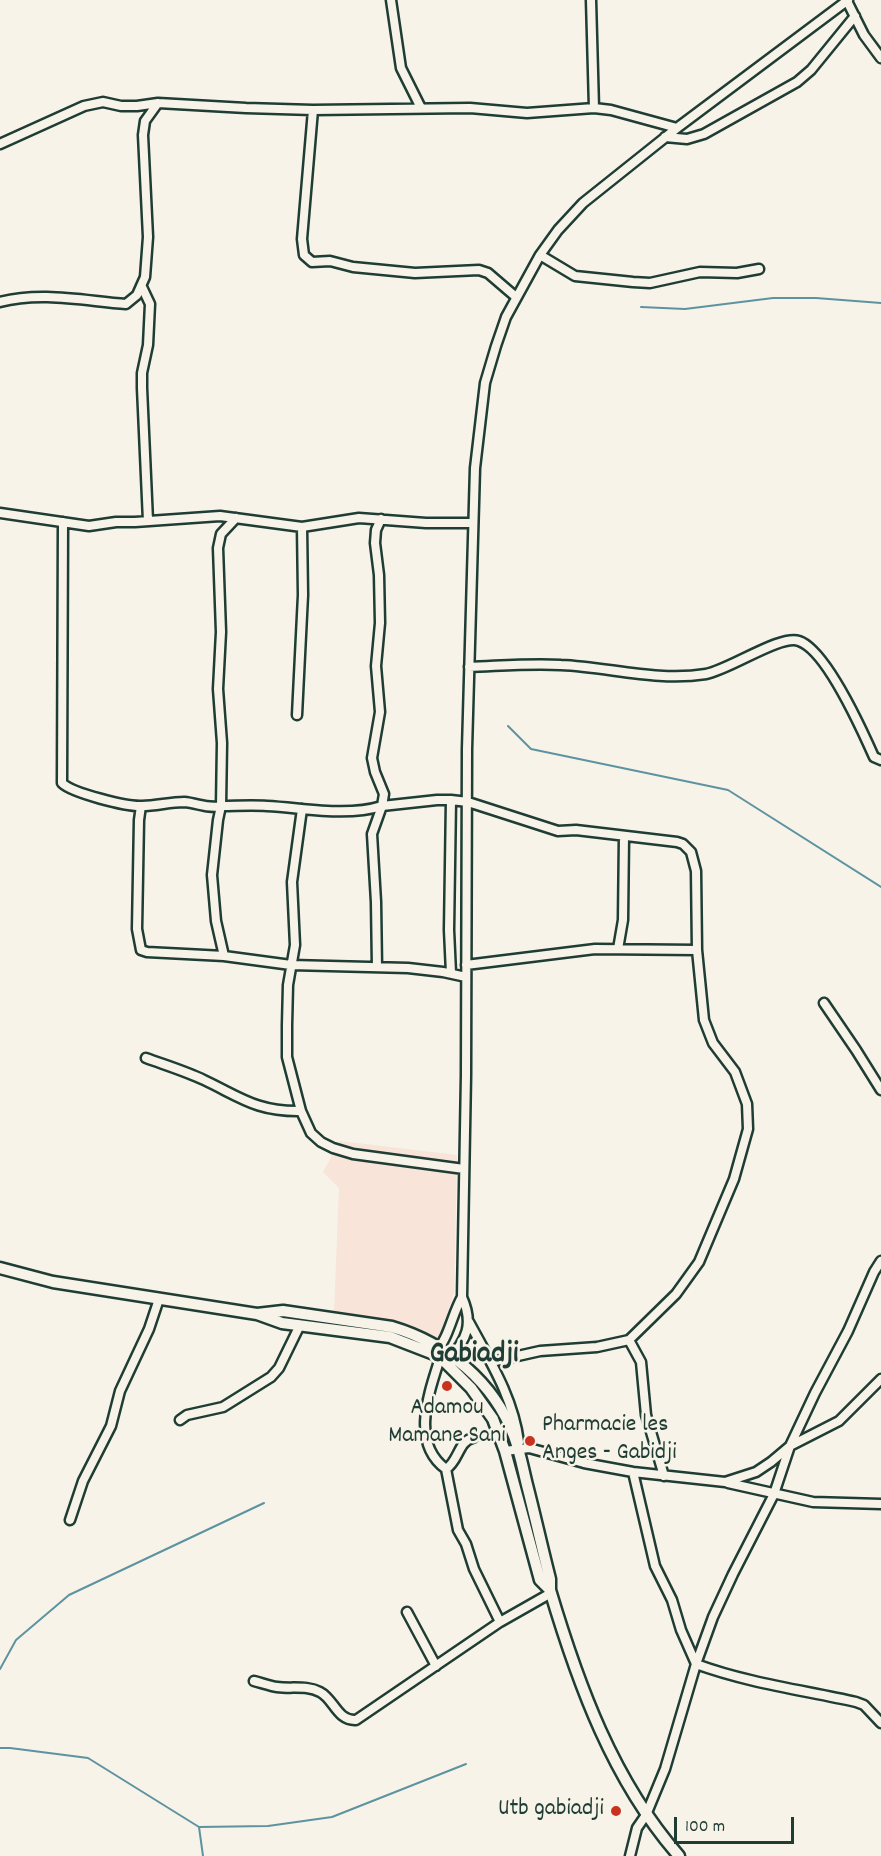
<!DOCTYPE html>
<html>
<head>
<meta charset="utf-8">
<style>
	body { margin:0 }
	#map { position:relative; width:881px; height:1856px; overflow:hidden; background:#f7f3e8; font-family:Dekko,sans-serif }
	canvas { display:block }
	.scale { position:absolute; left:674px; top:1817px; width:120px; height:27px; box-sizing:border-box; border:3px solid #1f3d34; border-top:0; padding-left:8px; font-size:18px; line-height:21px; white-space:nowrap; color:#1f3d34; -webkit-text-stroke:4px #f7f3e8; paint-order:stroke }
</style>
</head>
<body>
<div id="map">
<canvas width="881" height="1856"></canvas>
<div class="scale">100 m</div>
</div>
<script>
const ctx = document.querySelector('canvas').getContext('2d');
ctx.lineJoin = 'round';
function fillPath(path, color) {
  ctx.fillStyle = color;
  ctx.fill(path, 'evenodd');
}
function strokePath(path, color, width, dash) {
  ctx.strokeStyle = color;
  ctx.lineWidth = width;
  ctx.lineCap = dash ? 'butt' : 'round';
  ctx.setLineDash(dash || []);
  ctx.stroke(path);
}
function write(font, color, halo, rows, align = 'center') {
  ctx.font = font + ' Dekko,sans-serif';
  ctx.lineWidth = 5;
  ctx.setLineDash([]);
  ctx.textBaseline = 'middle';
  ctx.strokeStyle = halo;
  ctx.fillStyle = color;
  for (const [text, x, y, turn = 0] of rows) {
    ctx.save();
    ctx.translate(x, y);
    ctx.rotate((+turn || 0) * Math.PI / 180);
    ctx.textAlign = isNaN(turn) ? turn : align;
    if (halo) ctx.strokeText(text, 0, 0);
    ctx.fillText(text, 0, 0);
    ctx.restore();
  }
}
fillPath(new Path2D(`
	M 340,1141 L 457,1155 L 454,1293 L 439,1338 L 384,1322 L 334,1313 L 339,1188 L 323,1172 Z`), '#f8e4d8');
strokePath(new Path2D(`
	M 641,307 L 685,309 L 773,298 L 816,298 L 881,303
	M 508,726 L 531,749 L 728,790 L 881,887
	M 0,1669 L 16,1640 L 69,1595 L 264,1503
	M 0,1748 L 10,1748 L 88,1758 L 199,1827 L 268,1826 L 332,1817 L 466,1764
	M 199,1827 L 203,1856`), '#5d93a0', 2);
const minor = new Path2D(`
	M 391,0 L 401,68 L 421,108
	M 591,0 L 594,108
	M 847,1 L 864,35 L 881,58
	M 313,110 L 302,239 L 304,255 L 312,262 L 330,261 L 353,267 L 415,273 L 479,270 L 488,273 L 516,297
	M 665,137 L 687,139 L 704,134 L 797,82 L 811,70 L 855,16
	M 0,144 L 84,106 L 103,102 L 121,106 L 137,106 L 158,103
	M 540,255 L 575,276 L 633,282 L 650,283 L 700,272 L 737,273 L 759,269
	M 142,287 L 150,304 L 148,345 L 142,373 L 142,388 L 148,521
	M 0,302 C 41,291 85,301 126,304 L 137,295 L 145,277 L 148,237 L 143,135 L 145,121 L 158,103 L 246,108 L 313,110 L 470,108 L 527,113 L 594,108 L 611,110 L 677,128
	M 0,513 L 89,526 L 116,522 L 135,522 L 220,516 L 302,527 L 359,518 L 426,523 L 473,523
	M 236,518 L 221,534 L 218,548 L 221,632 L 218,689 L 222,743 L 221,806 C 236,806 252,805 267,806 C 305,808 346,817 382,806 L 384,794 L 375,772 L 372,758 L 380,712 L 376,666 L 380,623 L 379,575 L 375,543 L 376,530 L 381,519
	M 63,522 L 62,783 C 72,793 127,807 142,806 C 156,806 170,802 184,802 C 198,803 207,809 221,806 L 218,820 L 212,875 L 216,921 L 224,956
	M 469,667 C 499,666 531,663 561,665 C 609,667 657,682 706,674 C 729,670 781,634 799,641 C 826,650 862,730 874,757 L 881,760
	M 297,715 L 303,595 L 302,527
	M 451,800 L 449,930 L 451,973
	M 141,806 L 139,820 L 137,929 L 141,950 L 147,952 L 224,956 L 291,965 L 408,968 L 443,972 L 466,977
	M 302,809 L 292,882 L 295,945 L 288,985 L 287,1025 L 287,1057 L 301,1111 L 311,1133 L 321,1142 L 333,1148 L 353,1154 L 464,1169
	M 618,949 L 623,920 L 624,836
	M 466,965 L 595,949 L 697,950
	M 377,967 L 376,902 L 372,834 L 382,806 L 437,800 L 451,800 L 468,802 L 558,831 L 576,830 L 677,842 L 683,844 L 691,852 L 696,871 L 697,950 L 704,1020 L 713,1043 L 735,1072 L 747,1104 L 748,1129 L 734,1179 L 699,1262 L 676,1294 L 629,1340 L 597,1347 L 540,1351 L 491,1362
	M 824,1003 L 856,1050 L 881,1090
	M 146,1058 C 165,1065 185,1071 204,1080 C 240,1097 257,1112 301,1111
	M 469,1322 C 490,1361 513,1397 519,1442
	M 629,1340 L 641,1362 L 646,1415 L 664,1476
	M 435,1353 C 449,1338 452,1314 462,1297
	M 440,1358 C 429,1393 410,1443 446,1469 L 458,1530 L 466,1544 L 474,1569 L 500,1622
	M 448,1361 C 467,1339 474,1324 462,1297 L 466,1075 L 467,749 L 475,468 L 485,383 L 496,346 L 506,317 L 540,255 L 558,230 L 583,203 L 677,128 L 848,0
	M 881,1379 L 839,1421 L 790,1446 L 774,1494 L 733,1574 L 713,1617 L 696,1664 C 748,1683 802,1690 856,1702 L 864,1705 L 881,1723
	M 180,1420 L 187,1415 L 223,1407 L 271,1377 L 279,1368 L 300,1325
	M 505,1451 L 529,1448 L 584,1463 L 633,1472 L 725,1482 L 756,1472 L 771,1462 L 790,1446 L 815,1393 L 848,1331 L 874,1272 L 881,1261
	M 446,1469 C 459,1461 458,1441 473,1438
	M 728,1483 L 813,1502 L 881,1504
	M 70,1520 L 83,1481 L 111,1426 L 120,1391 L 149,1329 L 159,1299
	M 407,1612 L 436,1666
	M 254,1681 C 262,1683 270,1686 277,1687 C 292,1689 307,1685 320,1692 C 334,1699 337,1721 356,1720 L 500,1622 L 551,1593
	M 630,1856 L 637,1828 L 646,1815 L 665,1769 L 696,1664 L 681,1630 L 672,1600 L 655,1566 L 633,1472`);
const major = new Path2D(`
	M 0,1268 L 53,1282 L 257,1314 L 282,1323 L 390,1337 L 434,1354 L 446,1363 L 471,1388 L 493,1419 L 505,1451 L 540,1580 L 550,1590
	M 257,1314 L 283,1311 L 392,1327 C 446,1343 494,1382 514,1436 C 520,1452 523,1469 527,1485 C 535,1516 542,1548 550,1579 L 550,1590 C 578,1684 613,1781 679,1856`);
strokePath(minor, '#1f3d34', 13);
strokePath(major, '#1f3d34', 15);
strokePath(minor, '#f7f3e8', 8);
strokePath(major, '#f7f3e8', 10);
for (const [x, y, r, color] of [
	[447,1386,6,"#c8321e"],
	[530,1441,6,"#c8321e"],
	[616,1811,6,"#c8321e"]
]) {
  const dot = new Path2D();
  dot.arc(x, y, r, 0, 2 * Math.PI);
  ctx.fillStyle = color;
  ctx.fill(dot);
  strokePath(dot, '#f7f3e8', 2);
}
write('24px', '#1f3d34', '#f7f3e8', [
	["Adamou",447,1410],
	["Mamane Sani",447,1438],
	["Pharmacie les",542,1427,"left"],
	["Anges - Gabidji",542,1455,"left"],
	["Utb gabiadji",604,1811,"right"]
]);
write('bold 30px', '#1f3d34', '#f7f3e8', [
	["Gabiadji",474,1357]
]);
</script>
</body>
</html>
